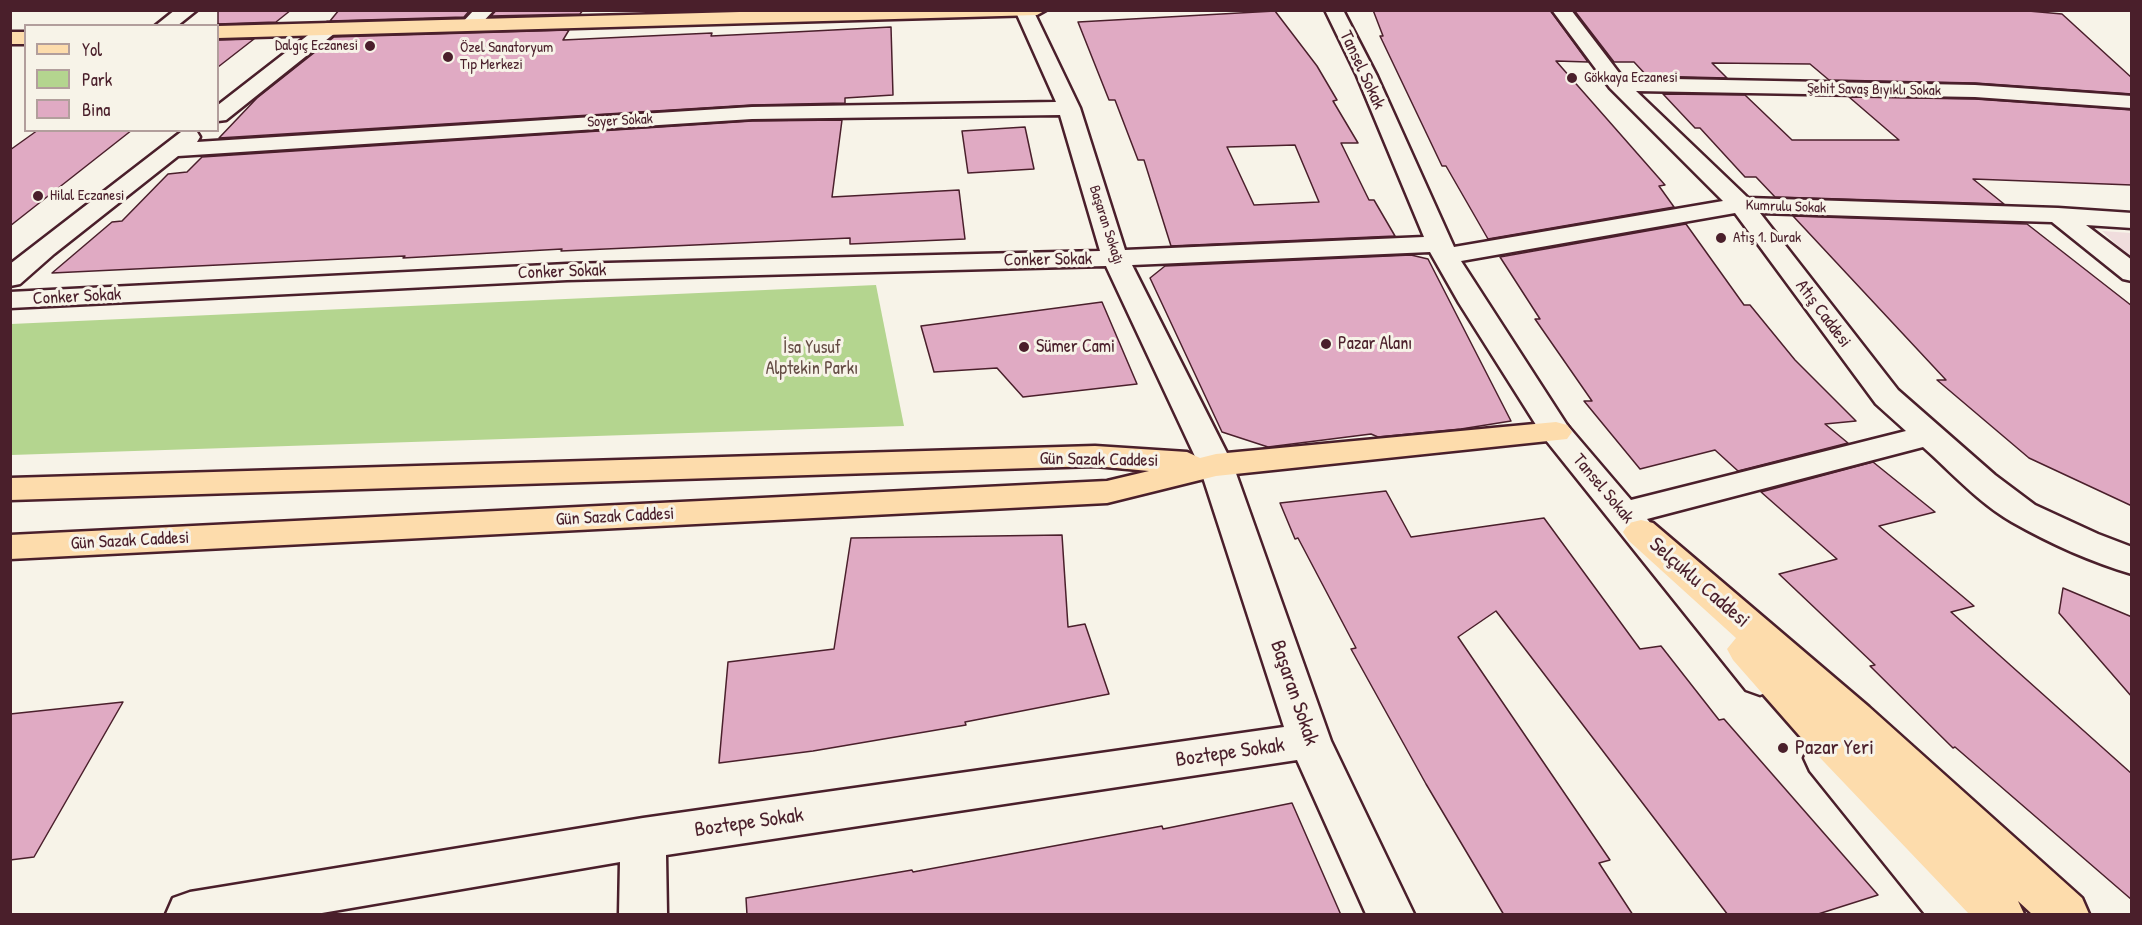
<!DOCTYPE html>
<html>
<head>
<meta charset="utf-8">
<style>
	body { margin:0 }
	#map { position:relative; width:2142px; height:925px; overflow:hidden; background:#f7f3e8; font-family:"Patrick Hand",sans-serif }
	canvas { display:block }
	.frame { position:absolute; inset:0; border:12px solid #4a1f2b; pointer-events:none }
	.legend { position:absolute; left:24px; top:24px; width:195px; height:108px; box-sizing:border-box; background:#f7f3e8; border:2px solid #b29e9c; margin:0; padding:8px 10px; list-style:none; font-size:18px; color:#4a1f2b }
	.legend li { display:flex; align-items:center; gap:12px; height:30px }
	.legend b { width:30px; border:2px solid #b29e9c }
</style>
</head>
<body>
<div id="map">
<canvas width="2142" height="925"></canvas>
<div class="frame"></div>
<ul class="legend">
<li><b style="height:8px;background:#fddcac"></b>Yol</li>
<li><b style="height:16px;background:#b4d58f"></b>Park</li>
<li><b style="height:16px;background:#e0aac3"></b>Bina</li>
</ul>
</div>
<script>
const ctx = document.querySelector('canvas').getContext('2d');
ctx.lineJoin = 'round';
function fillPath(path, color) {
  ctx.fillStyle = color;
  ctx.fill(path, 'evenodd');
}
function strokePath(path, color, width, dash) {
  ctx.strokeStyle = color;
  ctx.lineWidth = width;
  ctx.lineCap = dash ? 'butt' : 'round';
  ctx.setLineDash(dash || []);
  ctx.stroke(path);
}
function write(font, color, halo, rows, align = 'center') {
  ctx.font = font + ' "Patrick Hand",sans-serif';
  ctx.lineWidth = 6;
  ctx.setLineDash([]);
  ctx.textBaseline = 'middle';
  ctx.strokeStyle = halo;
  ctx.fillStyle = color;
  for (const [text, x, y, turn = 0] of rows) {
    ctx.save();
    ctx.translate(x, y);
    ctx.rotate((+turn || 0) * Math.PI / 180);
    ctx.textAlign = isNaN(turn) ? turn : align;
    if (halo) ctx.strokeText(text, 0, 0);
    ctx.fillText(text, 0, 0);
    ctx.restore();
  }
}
fillPath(new Path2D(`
	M 2102,231 L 2131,233 L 2131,258 Z`), '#f0dddd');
fillPath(new Path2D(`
	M 876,285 L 904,426 L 11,455 L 11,324 Z`), '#b4d58f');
const building = new Path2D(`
	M 218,10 L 291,10 L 276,22 L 218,24 Z
	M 339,10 L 470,10 L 464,17 L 330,21 Z
	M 496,10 L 583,10 L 580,14 L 491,16 Z
	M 1373,10 L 1550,10 L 1588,62 L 1556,61 L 1665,185 L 1659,186 L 1674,207 L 1488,239 L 1446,166 L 1442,166 L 1380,36 L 1383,36 Z
	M 1574,10 L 2017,10 L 2062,14 L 2132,78 L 2132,94 L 1975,83 L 1829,80 L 1810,64 L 1712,63 L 1727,78 L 1647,76 L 1634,62 L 1614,62 Z
	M 1275,11 L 1317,66 L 1337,100 L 1333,101 L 1358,143 L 1341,143 L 1369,200 L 1374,200 L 1395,236 L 1171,246 L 1144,160 L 1138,160 L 1115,100 L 1109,100 L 1078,22 ZM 1295,145 L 1319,202 L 1254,205 L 1227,147 Z
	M 891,27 L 893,95 L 845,98 L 845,103 L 752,105 L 219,138 L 257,98 L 334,37 L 569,30 L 563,40 L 712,33 L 711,36 L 794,32 Z
	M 254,39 L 218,67 L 218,40 Z
	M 1663,94 L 1745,95 L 1792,140 L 1899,140 L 1849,97 L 1975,99 L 2132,110 L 2132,185 L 1973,179 L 2004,204 L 1775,197 L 1756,177 L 1745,177 L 1700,128 L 1695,128 Z
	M 842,120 L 832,197 L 959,190 L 965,239 L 850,244 L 850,238 L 561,251 L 562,249 L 403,258 L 405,256 L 52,273 L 112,222 L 122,221 L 168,174 L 187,172 L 202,157 L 752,121 Z
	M 1025,127 L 1034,169 L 968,173 L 962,131 Z
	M 38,130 L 132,130 L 10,226 L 10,150 Z
	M 1793,216 L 2027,224 L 2132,306 L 2132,506 L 2029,458 L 1937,380 L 1946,380 Z
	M 1686,224 L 1744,305 L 1750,305 L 1795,360 L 1856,421 L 1825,424 L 1848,443 L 1738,471 L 1715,450 L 1640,469 L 1584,401 L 1592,401 L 1535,319 L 1540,319 L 1500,257 Z
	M 1411,255 L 1428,259 L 1511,421 L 1461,429 L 1378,437 L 1371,434 L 1268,447 L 1222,432 L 1150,278 L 1165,266 Z
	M 1102,302 L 1137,384 L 1023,397 L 997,368 L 934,372 L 921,326 Z
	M 1873,462 L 1935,512 L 1879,526 L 1974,606 L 1951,612 L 2132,774 L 2132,900 L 1955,747 L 1953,748 L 1870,666 L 1875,665 L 1779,574 L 1837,559 L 1761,492 Z
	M 1386,491 L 1411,537 L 1544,518 L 1640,649 L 1661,646 L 1719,720 L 1724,719 L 1878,895 L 1815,915 L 1728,915 L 1496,611 L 1458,637 L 1610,860 L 1599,863 L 1633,915 L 1504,915 L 1426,784 L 1351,649 L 1356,648 L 1298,538 L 1295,539 L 1280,503 Z
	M 1062,535 L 1068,627 L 1085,624 L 1109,694 L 965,722 L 966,725 L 813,751 L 719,763 L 728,662 L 834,649 L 851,538 Z
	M 2063,588 L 2132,617 L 2132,697 L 2059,613 Z
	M 123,702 L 34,857 L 10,860 L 10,714 Z
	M 1292,803 L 1341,915 L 747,915 L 746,898 L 912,870 L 913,872 L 1162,826 L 1163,829 Z`);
fillPath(building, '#e0aac3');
strokePath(building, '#4a1f2b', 1.5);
const minor = new Path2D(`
	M 175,10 L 197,10 L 177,26 L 155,26 Z
	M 474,10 L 494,10 L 477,28 L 463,28 L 461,24 Z
	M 1015,10 L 1033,10 L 1080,108 L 1125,250 L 1424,237 L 1357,76 L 1325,10 L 1343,10 L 1377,76 L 1454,247 L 1723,201 L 1610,88 L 1552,10 L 1571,10 L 1623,78 L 1975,85 L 2132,96 L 2132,108 L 1975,97 L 1636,91 L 1748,198 L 2058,208 L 2132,213 L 2132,228 L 2086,225 L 2132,260 L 2132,281 L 2123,279 L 2052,222 L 1760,213 L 1898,390 L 1995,475 L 2035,505 L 2098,534 L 2132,547 L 2132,574 C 2091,562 2049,543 2012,522 C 1979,503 1951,472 1923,447 L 1647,519 L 1774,668 L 1780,679 L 1774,690 L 1760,695 L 1746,690 L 1545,439 L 1459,303 L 1430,252 L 1132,265 L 1233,465 L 1331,741 L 1414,914 L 1366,914 L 1297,760 L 666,855 L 667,914 L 619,914 L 620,862 L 316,914 L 166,914 L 173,898 L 190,892 L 643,818 L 1284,727 L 1199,465 L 1106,266 L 567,280 L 10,308 L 10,292 L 567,264 L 1100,251 L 1060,115 L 752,119 L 178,156 L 54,254 L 20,284 L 10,286 L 10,264 L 181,132 L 197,132 L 200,137 L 197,142 L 752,107 L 1056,102 ZM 1735,213 L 1876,404 L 1906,431 L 1631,500 L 1567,425 L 1461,261 Z
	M 328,23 L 335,25 L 337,29 L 335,33 L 226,120 L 218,121 L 218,105 L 321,25 Z
	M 1825,740 L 1840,745 L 1971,898 L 1978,914 L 1925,914 L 1810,771 L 1804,758 L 1810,745 Z`);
const major = new Path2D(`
	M 814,10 L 1046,10 L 1037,15 L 218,38 L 218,26 Z
	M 10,32 L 26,32 L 26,44 L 10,44 Z
	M 1556,422 L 1567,425 L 1572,432 L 1567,439 L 1216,476 L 1107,503 L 10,559 L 10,535 L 1107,481 L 1149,471 L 1095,466 L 10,500 L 10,478 L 1095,446 L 1187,452 L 1200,458 L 1216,454 Z
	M 1641,520 L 1653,523 L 1869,707 L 2082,898 L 2089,914 L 2032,914 L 2018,901 L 2024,914 L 1969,914 L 1805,742 L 1733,660 L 1727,649 L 1736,638 L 1629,541 L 1623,532 L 1629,523 Z`);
strokePath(minor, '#4a1f2b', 5);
strokePath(major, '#4a1f2b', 5);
fillPath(minor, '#f7f3e8');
fillPath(major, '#fddcac');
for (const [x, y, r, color] of [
	[370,46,6,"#4a1f2b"],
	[448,57,6,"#4a1f2b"],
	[1572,78,6,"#4a1f2b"],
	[38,196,6,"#4a1f2b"],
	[1721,238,6,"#4a1f2b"],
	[1326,344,6,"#4a1f2b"],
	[1024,347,6,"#4a1f2b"],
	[1783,748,6,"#4a1f2b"]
]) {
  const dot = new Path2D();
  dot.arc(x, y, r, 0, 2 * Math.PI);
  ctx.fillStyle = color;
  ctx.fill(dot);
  strokePath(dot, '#f7f3e8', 2);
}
write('15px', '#4a1f2b', '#f7f3e8', [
	["Dalgıç Eczanesi",358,46,"right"],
	["Özel Sanatoryum",460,48],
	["Tıp Merkezi",460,65],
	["Gökkaya Eczanesi",1584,78],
	["Hilal Eczanesi",50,196],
	["Atış 1. Durak",1733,238]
], 'left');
write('15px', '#4a1f2b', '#f7f3e8', [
	["Şehit Savaş Bıyıklı Sokak",1874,90,1],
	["Soyer Sokak",620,121,-3],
	["Kumrulu Sokak",1786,207,2],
	["Başaran Sokağı",1106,225,72]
]);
write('18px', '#4a1f2b', '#f7f3e8', [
	["Tansel Sokak",1362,70,65],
	["Conker Sokak",1048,260,-1],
	["Conker Sokak",562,272,-2],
	["Conker Sokak",77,297,-3],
	["Atış Caddesi",1823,314,53],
	["Gün Sazak Caddesi",1099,460,1],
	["Tansel Sokak",1603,489,50],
	["Gün Sazak Caddesi",615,517,-3],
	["Gün Sazak Caddesi",130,541,-3]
]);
write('18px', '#4a1f2b', '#f7f3e8', [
	["Pazar Alanı",1338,344],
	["Sümer Cami",1036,347]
], 'left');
write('18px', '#644c44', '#f7f3e8', [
	["İsa Yusuf",812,348],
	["Alptekin Parkı",812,369]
]);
write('21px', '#4a1f2b', '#f7f3e8', [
	["Selçuklu Caddesi",1699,583,41],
	["Başaran Sokak",1294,693,71],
	["Boztepe Sokak",1230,753,-8],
	["Boztepe Sokak",749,823,-8]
]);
write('21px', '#4a1f2b', '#f7f3e8', [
	["Pazar Yeri",1795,748]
], 'left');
</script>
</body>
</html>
